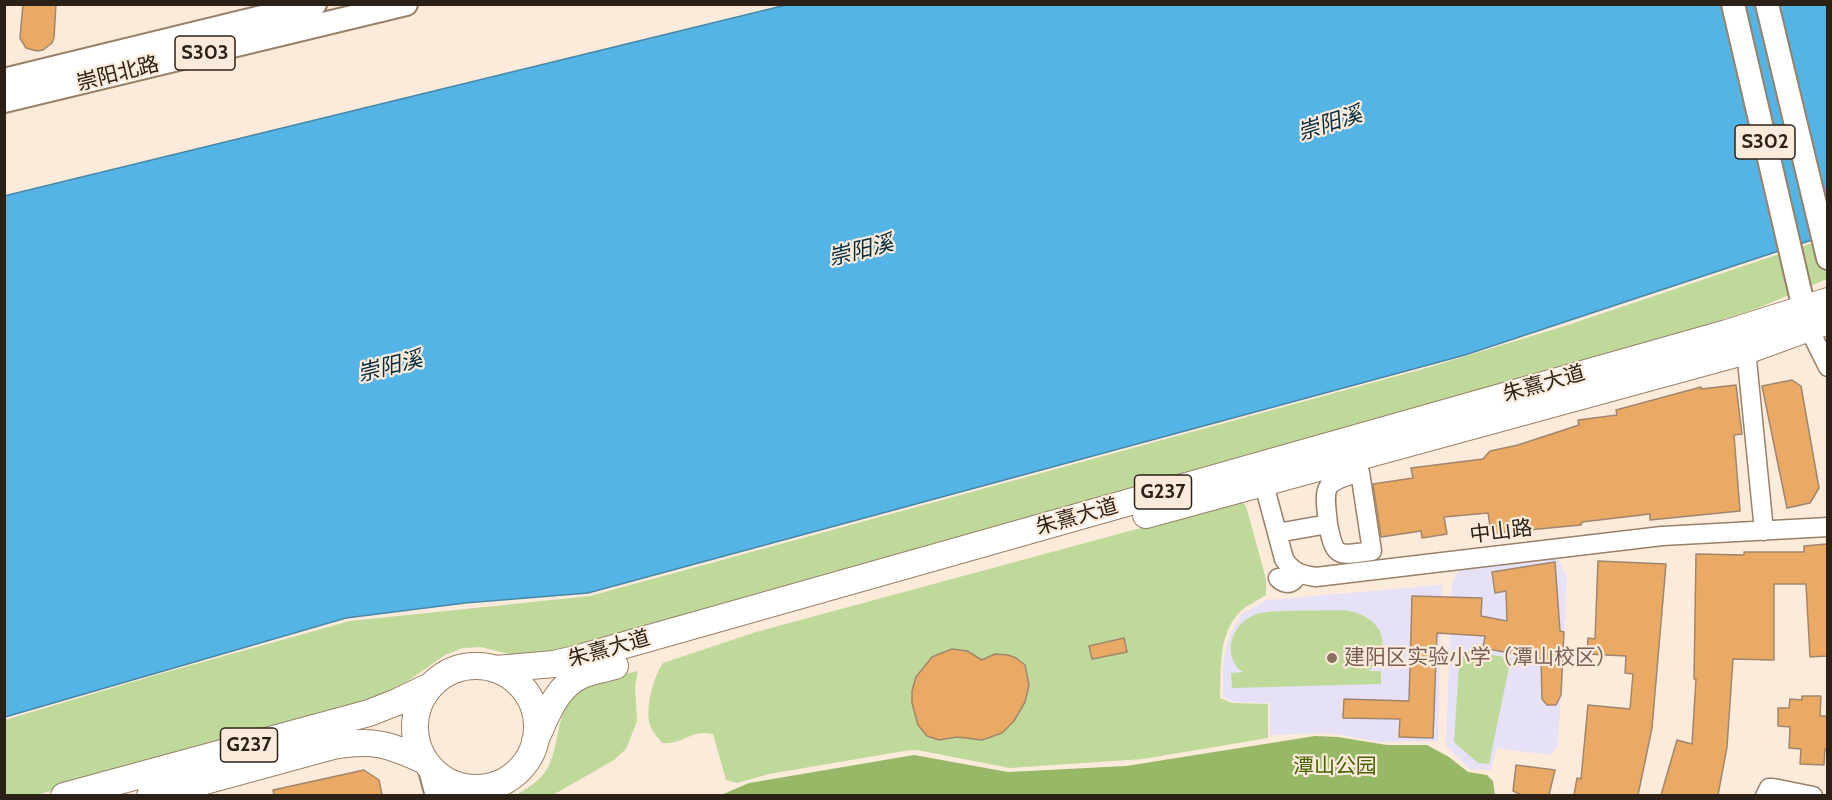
<!DOCTYPE html>
<html>
<head>
<meta charset="utf-8">
<style>
	body { margin:0 }
	#map { position:relative; width:1832px; height:800px; overflow:hidden; background:#fcebdb; font-family:Cabin,sans-serif }
	canvas { display:block }
	.frame { position:absolute; inset:0; border:6px solid #2b2117; pointer-events:none }
</style>
</head>
<body>
<div id="map">
<canvas width="1832" height="800"></canvas>
<div class="frame"></div>
</div>
<script>
const ctx = document.querySelector('canvas').getContext('2d');
ctx.lineJoin = 'round';
function fillPath(path, color) {
  ctx.fillStyle = color;
  ctx.fill(path, 'evenodd');
}
function strokePath(path, color, width, dash) {
  ctx.strokeStyle = color;
  ctx.lineWidth = width;
  ctx.lineCap = dash ? 'butt' : 'round';
  ctx.setLineDash(dash || []);
  ctx.stroke(path);
}
function write(font, color, halo, rows, align = 'center') {
  ctx.font = font + ' Cabin,"Noto Sans SC",sans-serif';
  ctx.lineWidth = 4.5;
  ctx.setLineDash([]);
  ctx.textBaseline = 'middle';
  ctx.strokeStyle = halo;
  ctx.fillStyle = color;
  for (const [text, x, y, turn = 0] of rows) {
    ctx.save();
    ctx.translate(x, y);
    ctx.rotate((+turn || 0) * Math.PI / 180);
    ctx.textAlign = isNaN(turn) ? turn : align;
    if (halo) ctx.strokeText(text, 0, 0);
    ctx.fillText(text, 0, 0);
    ctx.restore();
  }
}
fillPath(new Path2D(`
	M 1558,558 L 1567,578 L 1558,745 L 1551,755 L 1497,748 L 1491,770 L 1470,769 L 1446,746 L 1452,582 L 1459,570 Z
	M 1442,585 L 1438,741 L 1380,742 L 1330,733 L 1270,735 L 1270,703 L 1235,702 L 1223,697 L 1223,668 L 1226,647 L 1231,632 L 1242,614 L 1267,600 Z`), '#e6e1f7');
fillPath(new Path2D(`
	M 1827,238 L 1827,279 L 1756,309 L 1413,416 L 568,652 L 517,656 L 481,647 L 463,648 L 445,655 L 408,681 L 375,698 L 275,731 L 36,795 L 5,796 L 5,720 L 156,675 L 350,621 L 590,596 L 1430,367 L 1568,325 Z
	M 1242,502 L 1246,506 L 1266,579 L 1266,595 C 1258,601 1248,604 1241,611 C 1218,632 1221,670 1220,698 L 1232,703 L 1268,704 L 1268,738 L 1143,759 L 1010,768 L 917,750 L 904,751 L 769,774 L 737,783 L 726,780 L 713,734 C 690,729 684,745 662,743 C 659,738 653,733 651,728 C 644,710 653,678 663,663 L 756,632 L 1233,503 Z
	M 1343,610 C 1379,614 1397,643 1369,671 L 1381,671 L 1381,684 L 1232,688 L 1231,673 L 1243,672 C 1233,666 1230,655 1231,644 C 1233,631 1242,620 1254,615 C 1268,609 1324,611 1343,610 Z
	M 1460,650 L 1511,658 L 1489,764 L 1478,763 L 1454,742 Z
	M 638,671 L 635,686 L 637,721 L 626,749 L 614,760 L 553,795 L 515,796 C 526,789 540,781 547,769 C 560,747 556,708 577,693 C 594,680 618,676 638,671 Z`), '#bed99a');
fillPath(new Path2D(`
	M 1315,736 L 1338,737 L 1387,745 L 1427,745 L 1449,757 L 1468,772 L 1487,775 L 1493,781 L 1495,795 L 721,795 L 749,783 L 914,755 L 1008,772 L 1126,766 Z`), '#97b867');
const water = new Path2D(`
	M 786,5 L 1827,5 L 1827,235 L 1465,355 L 588,593 L 465,603 L 346,618 L 5,717 L 4,196 Z`);
fillPath(water, '#54b4e5');
strokePath(water, '#4888a7', 1.5);
const building = new Path2D(`
	M 23,4 L 56,4 L 54,38 L 52,43 L 43,50 L 37,51 L 26,48 L 20,38 Z
	M 1792,380 L 1801,386 L 1819,488 L 1810,503 L 1787,508 L 1762,386 Z
	M 1736,385 L 1742,434 L 1734,435 L 1740,511 L 1650,520 L 1650,514 L 1582,522 L 1581,525 L 1496,533 L 1490,526 L 1488,513 L 1444,517 L 1447,534 L 1422,538 L 1421,531 L 1381,537 L 1373,484 L 1413,478 L 1411,468 L 1483,459 L 1490,451 L 1518,445 L 1579,425 L 1578,420 L 1617,415 L 1616,410 L 1701,387 L 1701,389 Z
	M 1827,544 L 1827,656 L 1810,657 L 1806,584 L 1774,584 L 1774,660 L 1733,659 L 1727,747 L 1718,795 L 1661,795 L 1677,740 L 1692,744 L 1696,679 L 1694,679 L 1696,554 L 1744,555 L 1744,552 L 1804,552 L 1804,546 Z
	M 1598,561 L 1666,564 L 1652,728 L 1638,795 L 1574,795 L 1577,778 L 1581,779 L 1588,705 L 1630,709 L 1633,674 L 1625,673 L 1626,656 L 1587,654 L 1588,638 L 1595,639 Z
	M 1555,562 L 1560,631 L 1564,632 L 1561,695 L 1556,705 L 1547,705 L 1542,699 L 1541,659 L 1483,648 L 1485,636 L 1437,633 L 1433,738 L 1399,737 L 1400,719 L 1343,718 L 1344,699 L 1409,701 L 1412,596 L 1482,598 L 1481,616 L 1507,621 L 1506,591 L 1495,593 L 1492,572 Z
	M 1124,638 L 1127,652 L 1092,659 L 1089,646 Z
	M 952,649 L 967,651 L 982,660 L 995,654 L 1008,655 L 1016,658 L 1025,665 L 1029,685 L 1025,702 L 1014,721 L 1002,733 L 982,740 L 957,737 L 939,740 L 927,736 L 918,725 L 912,703 L 912,691 L 916,677 L 932,657 Z
	M 1802,696 L 1821,696 L 1820,716 L 1827,716 L 1827,749 L 1825,749 L 1824,765 L 1800,764 L 1801,749 L 1789,748 L 1790,727 L 1778,726 L 1778,708 L 1789,708 L 1790,699 L 1802,700 Z
	M 1516,765 L 1555,770 L 1549,795 L 1522,795 L 1513,791 Z
	M 364,770 L 379,780 L 382,795 L 274,795 L 273,790 Z`);
fillPath(building, '#eaaa65');
strokePath(building, '#a0866d', 1.5);
const minor = new Path2D(`
	M 1808,327 L 1828,367
	M 1746,350 L 1764,531
	M 1261,473 L 1284,559 C 1292,572 1301,575 1316,577 L 1662,536 L 1828,527
	M 1277,533 L 1328,524 C 1335,560 1338,555 1372,551 L 1360,472 C 1321,483 1324,486 1328,524
	M 1278,578 C 1282,583 1289,585 1294,580 L 1293,573 L 1289,567
	M 1765,796 L 1769,788 L 1773,788 L 1813,796`);
const major = new Path2D(`
	M 1733,4 L 1808,326
	M 1767,4 L 1828,258
	M 4,80 L 315,4
	M 4,101 L 406,4
	M 429,766 L 437,796
	M 483,796 L 496,784`);
const highway = new Path2D(`
	M 1146,515 L 1743,352 L 1828,321
	M415 727a61 61 0 1 1 122 0a61 61 0 1 1-122 0Z
	M 496,669 L 554,664 L 579,658 L 1727,333 L 1828,301
	M 535,741 C 546,717 556,686 582,675 C 592,671 604,669 615,666
	M 64,796 L 369,713 L 397,702 L 430,686
	M 150,796 L 333,746 C 372,739 389,744 425,761`);
strokePath(minor, '#998067', 21);
strokePath(major, '#998067', 26);
strokePath(highway, '#998067', 28);
strokePath(minor, '#fff', 18);
strokePath(major, '#fff', 22);
strokePath(highway, '#fff', 26);
for (const [x, y, r, color] of [
	[1332,658,6,"#8d6e63"]
]) {
  const dot = new Path2D();
  dot.arc(x, y, r, 0, 2 * Math.PI);
  ctx.fillStyle = color;
  ctx.fill(dot);
  strokePath(dot, '#fcebdb', 2);
}
for (const [x, y, w] of [
	[205,53,60],
	[1765,142,60],
	[1163,492,57],
	[249,745,57]
]) {
  const box = new Path2D();
  box.roundRect(x - w / 2, y - 17, w, 34, 4.5);
  ctx.fillStyle = '#fcebdb';
  ctx.fill(box);
  strokePath(box, '#2b2117', 1.5);
}
write('bold 20px', '#2b2117', null, [
	["S303",205,53],
	["S302",1765,142],
	["G237",1163,492],
	["G237",249,745]
]);
write('21px', '#2b2117', '#fcebdb', [
	["崇阳北路",118,74,-14],
	["朱熹大道",1544,384,-16],
	["朱熹大道",1077,517,-16],
	["中山路",1501,532,-7],
	["朱熹大道",609,649,-16]
]);
write('21px', '#785e54', '#fcebdb', [
	["建阳区实验小学（潭山校区）",1344,658]
], 'left');
write('21px', '#456205', '#fcebdb', [
	["潭山公园",1335,767]
]);
write('italic 22px', '#012d41', '#fcebdb', [
	["崇阳溪",1330,124,-18],
	["崇阳溪",861,251,-14],
	["崇阳溪",390,367,-14]
]);
</script>
</body>
</html>
